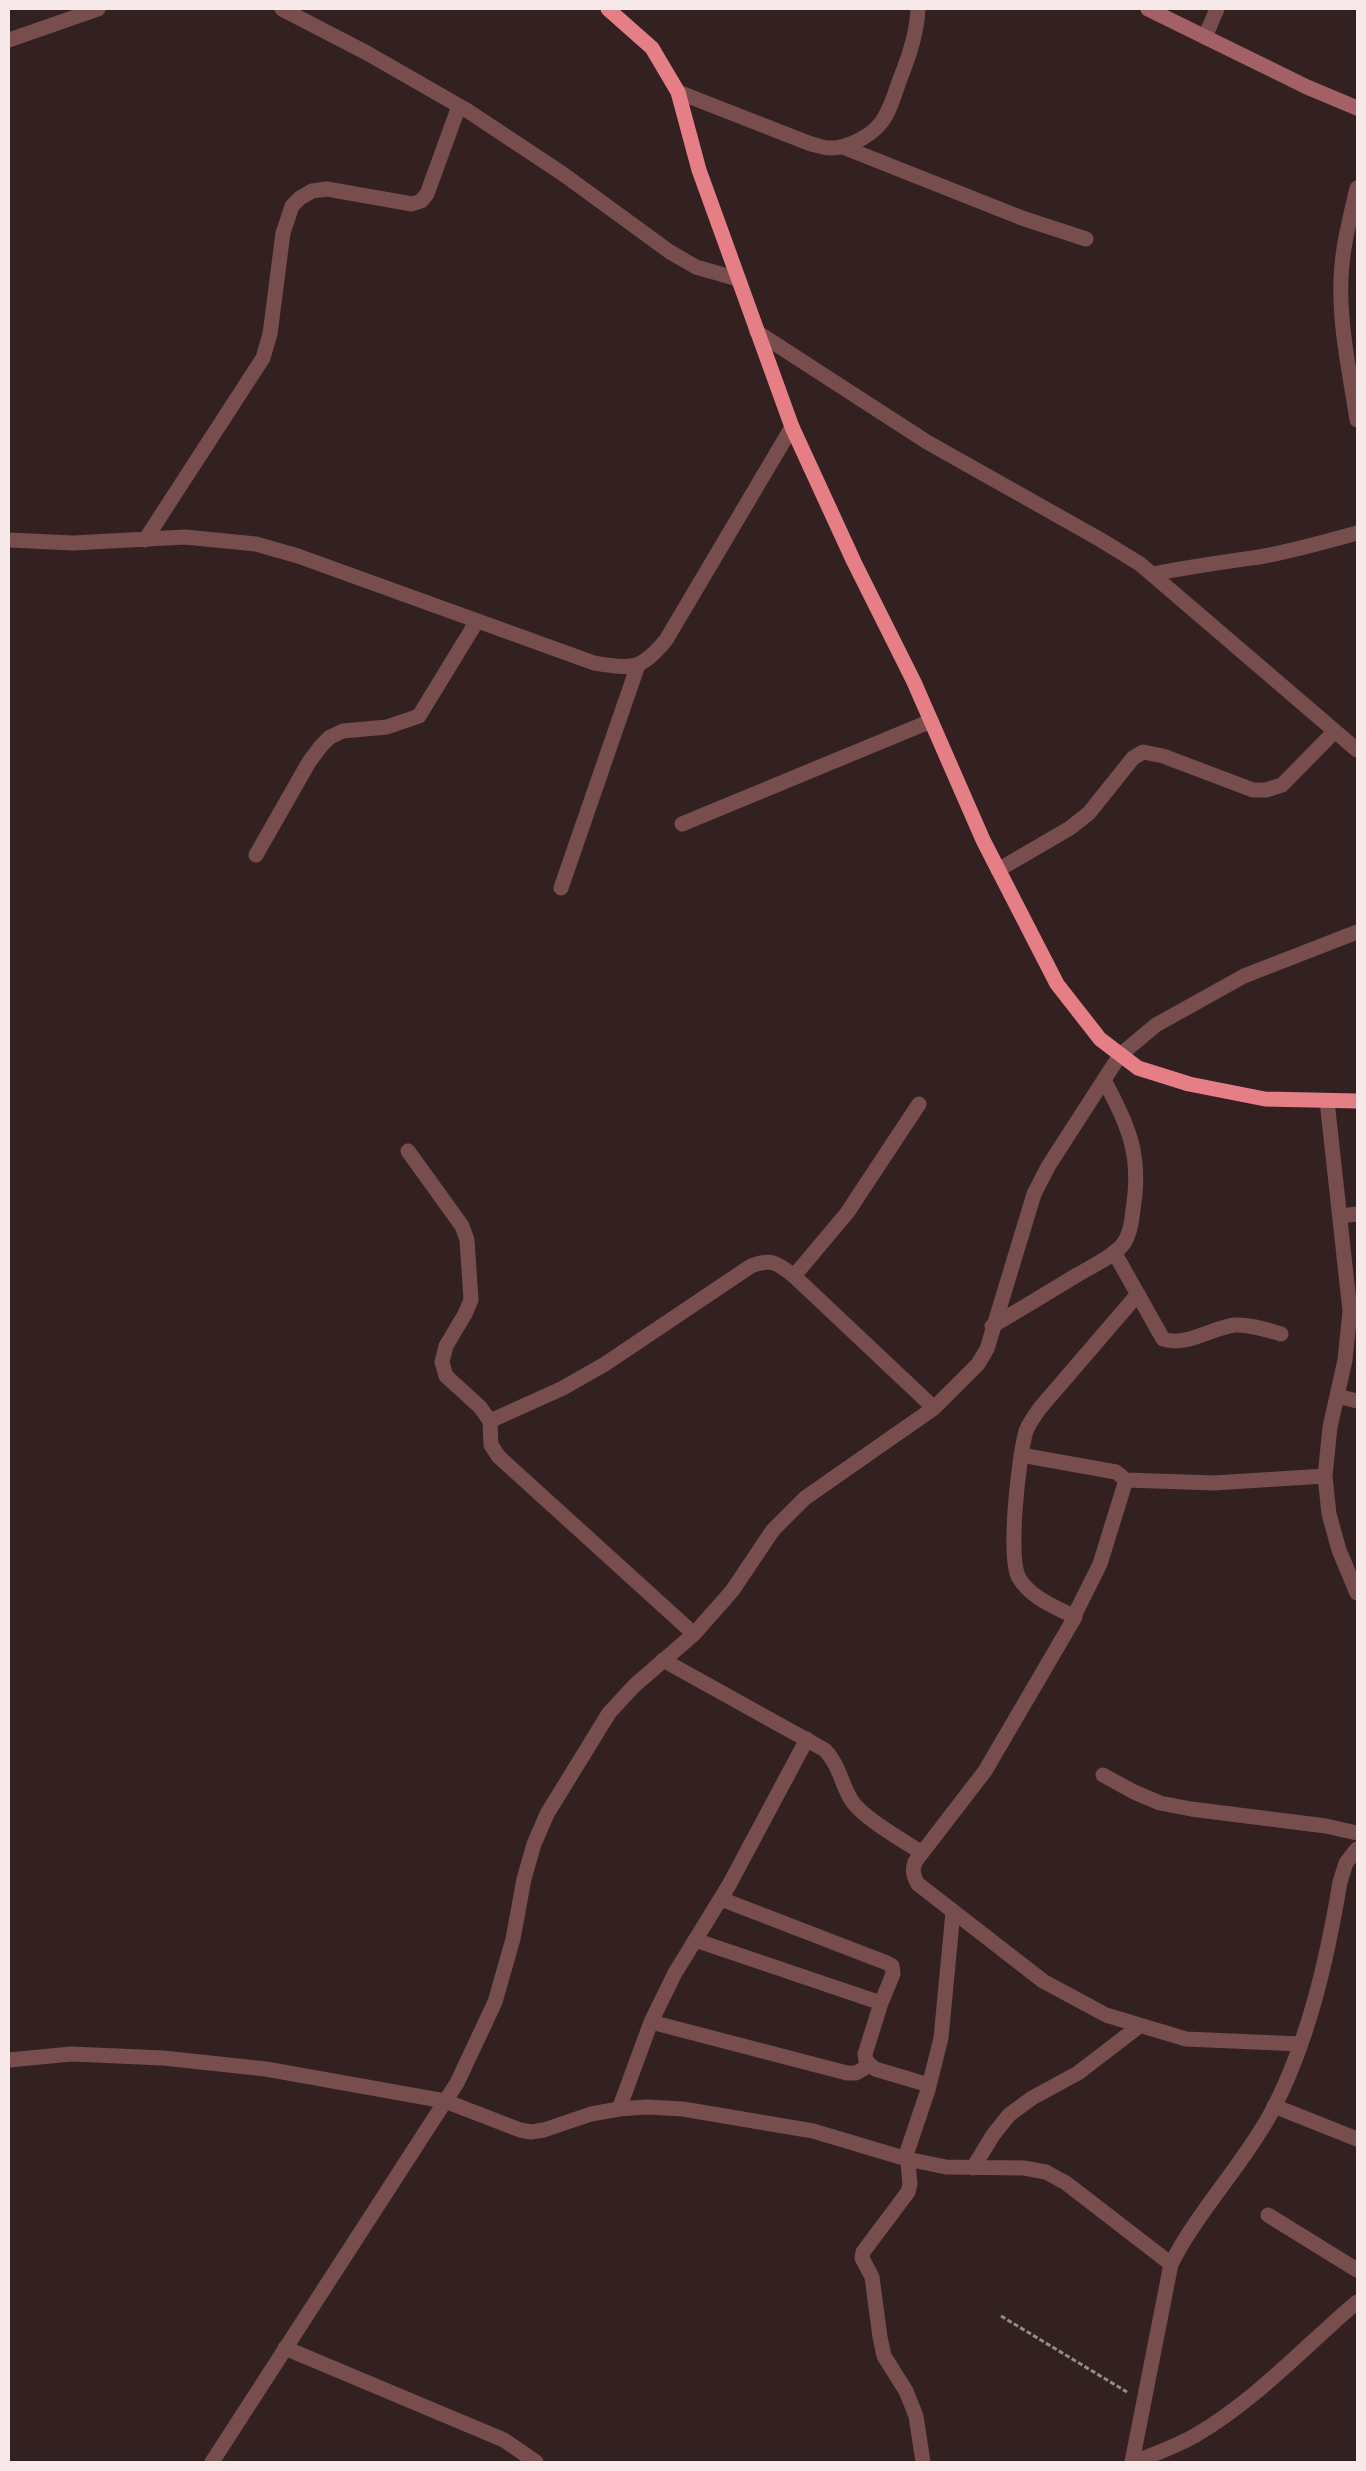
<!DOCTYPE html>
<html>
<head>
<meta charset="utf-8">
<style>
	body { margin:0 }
	#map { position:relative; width:1366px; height:2471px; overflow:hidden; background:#332020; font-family:"Exo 2",sans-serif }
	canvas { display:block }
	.frame { position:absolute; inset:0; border:10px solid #f7e9e9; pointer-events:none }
</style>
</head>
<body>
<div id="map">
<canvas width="1366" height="2471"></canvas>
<div class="frame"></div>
</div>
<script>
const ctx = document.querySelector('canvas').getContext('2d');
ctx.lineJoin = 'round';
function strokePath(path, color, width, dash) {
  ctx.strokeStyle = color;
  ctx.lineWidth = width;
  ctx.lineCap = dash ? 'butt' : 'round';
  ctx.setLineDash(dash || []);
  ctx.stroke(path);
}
strokePath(new Path2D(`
	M 1001,2316 L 1127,2392`), '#9a8989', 3, [5, 2.5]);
strokePath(new Path2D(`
	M 282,9 L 367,53 L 468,111 L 563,174 L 670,252 L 696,267 L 738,279
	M 1205,37 L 1217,9
	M 9,40 L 98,9
	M 678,92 L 811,144 C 817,145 823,148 829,148 C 846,149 869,137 880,124 C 890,112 895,93 900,79 C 909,57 917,33 918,9
	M 843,147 L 1022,218 L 1086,239
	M 1357,188 C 1350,218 1342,248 1341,279 C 1339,325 1350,374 1357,420
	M 757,332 L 927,442 L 1101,540 L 1140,564 L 1357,750
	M 9,540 L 73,543 L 185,537 L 256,544 L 298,556 L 594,663 C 632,669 640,671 666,640 L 792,427
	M 145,540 L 263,358 L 270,334 L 283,233 L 292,206 L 300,198 L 312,191 L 327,189 L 412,204 L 421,201 L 427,194 L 459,106
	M 1153,574 C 1188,567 1224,562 1259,557 C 1293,551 1325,542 1357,533
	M 682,824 L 931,721
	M 256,855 L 309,762 L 321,746 L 330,737 L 343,731 L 387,727 L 419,716 L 477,621
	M 998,870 L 1070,828 L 1089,813 L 1133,758 L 1143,752 L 1163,756 L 1253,790 L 1266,790 L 1282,785 L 1335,731
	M 561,888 L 638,665
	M 1327,1101 L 1350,1311 L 1345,1360 L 1330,1427 L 1325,1476 L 1329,1514 L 1339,1550 L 1357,1593
	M 408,1151 L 462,1226 L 467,1240 L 471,1300 L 465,1314 L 446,1346 L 442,1362 L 446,1376 L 480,1407 L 490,1421 L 491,1445 L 499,1457 L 694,1634
	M 1340,1216 L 1357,1214
	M 1114,1252 L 1163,1339 C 1187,1347 1210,1328 1235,1325 C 1250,1324 1267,1330 1281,1334
	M 794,1276 L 847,1213 L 919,1104
	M 1138,1294 L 1040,1408 C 1035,1415 1029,1423 1026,1431 C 1019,1455 1007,1558 1019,1578 C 1031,1598 1055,1607 1075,1617 L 985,1771 L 915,1862 C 912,1870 913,1876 918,1884 L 1043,1981 L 1106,2015 L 1186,2039 L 1300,2044
	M 992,1326 C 1021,1309 1049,1292 1077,1275 C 1092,1266 1113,1257 1124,1243 C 1130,1234 1132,1221 1133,1210 C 1142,1156 1129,1126 1104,1080
	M 1337,1396 L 1357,1401
	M 490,1421 L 563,1388 L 605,1364 L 751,1266 C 772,1258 777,1263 794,1276 L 934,1408
	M 1021,1455 L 1116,1472 L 1126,1480 L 1100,1564 L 1074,1616
	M 1126,1480 L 1214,1483 L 1325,1476
	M 663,1660 L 825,1750 C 840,1766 841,1784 852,1801 C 863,1818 904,1841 922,1853
	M 1103,1775 L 1134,1792 L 1160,1803 L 1191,1809 L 1326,1826 L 1357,1833
	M 721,1899 L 887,1963 L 892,1966 L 893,1974 L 881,2003
	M 695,1940 L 881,2003 L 865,2054 L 866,2061 L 875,2069 L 929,2085
	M 651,2022 L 675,1973 L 729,1885 L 807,1739
	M 9,2060 L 71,2054 L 163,2058 L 266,2069 L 445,2101 L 520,2130 L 531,2132 L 544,2130 L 591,2114 L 619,2109 L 647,2107 L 683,2109 L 813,2131 L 907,2159 L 946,2167 L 1024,2168 L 1046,2172 L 1066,2183 L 1171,2264
	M 1274,2106 L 1357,2139
	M 619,2109 L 651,2022 L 847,2073 L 856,2073 L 870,2065
	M 973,2168 L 993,2135 L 1009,2115 L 1032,2098 L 1078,2073 L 1138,2027
	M 1268,2215 L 1357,2270
	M 285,2348 L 504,2440 L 536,2462
	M 212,2462 L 457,2083 L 495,2002 L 513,1939 L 524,1879 L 534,1844 L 547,1814 L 609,1713 L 635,1685 L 694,1634 L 732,1591 L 773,1530 L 805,1498 L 934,1408 L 978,1364 L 987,1349 L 1034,1194 L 1049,1165 L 1120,1055 L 1156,1025 L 1244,976 L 1357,932
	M 923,2462 L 916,2416 L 906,2391 L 884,2356 L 880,2337 L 872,2277 L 862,2258 L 863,2252 L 908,2192 L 910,2184 L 907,2152 L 928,2090 L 941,2038 L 953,1912
	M 1132,2462 L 1171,2264 C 1198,2211 1241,2167 1270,2115 C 1308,2044 1327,1960 1340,1882 L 1346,1863 L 1357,1849
	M 1134,2462 C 1155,2454 1177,2446 1196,2435 C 1257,2399 1304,2347 1357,2302`), '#774d4e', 15);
strokePath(new Path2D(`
	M 1148,9 L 1307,87 L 1357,108`), '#a46165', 15);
strokePath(new Path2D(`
	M 608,9 L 652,48 L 678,92 L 699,170 L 792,427 L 854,562 L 914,682 L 983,840 L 1057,984 L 1100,1039 L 1138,1068 L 1189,1084 L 1265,1099 L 1357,1101`), '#e67f85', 15);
</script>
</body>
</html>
